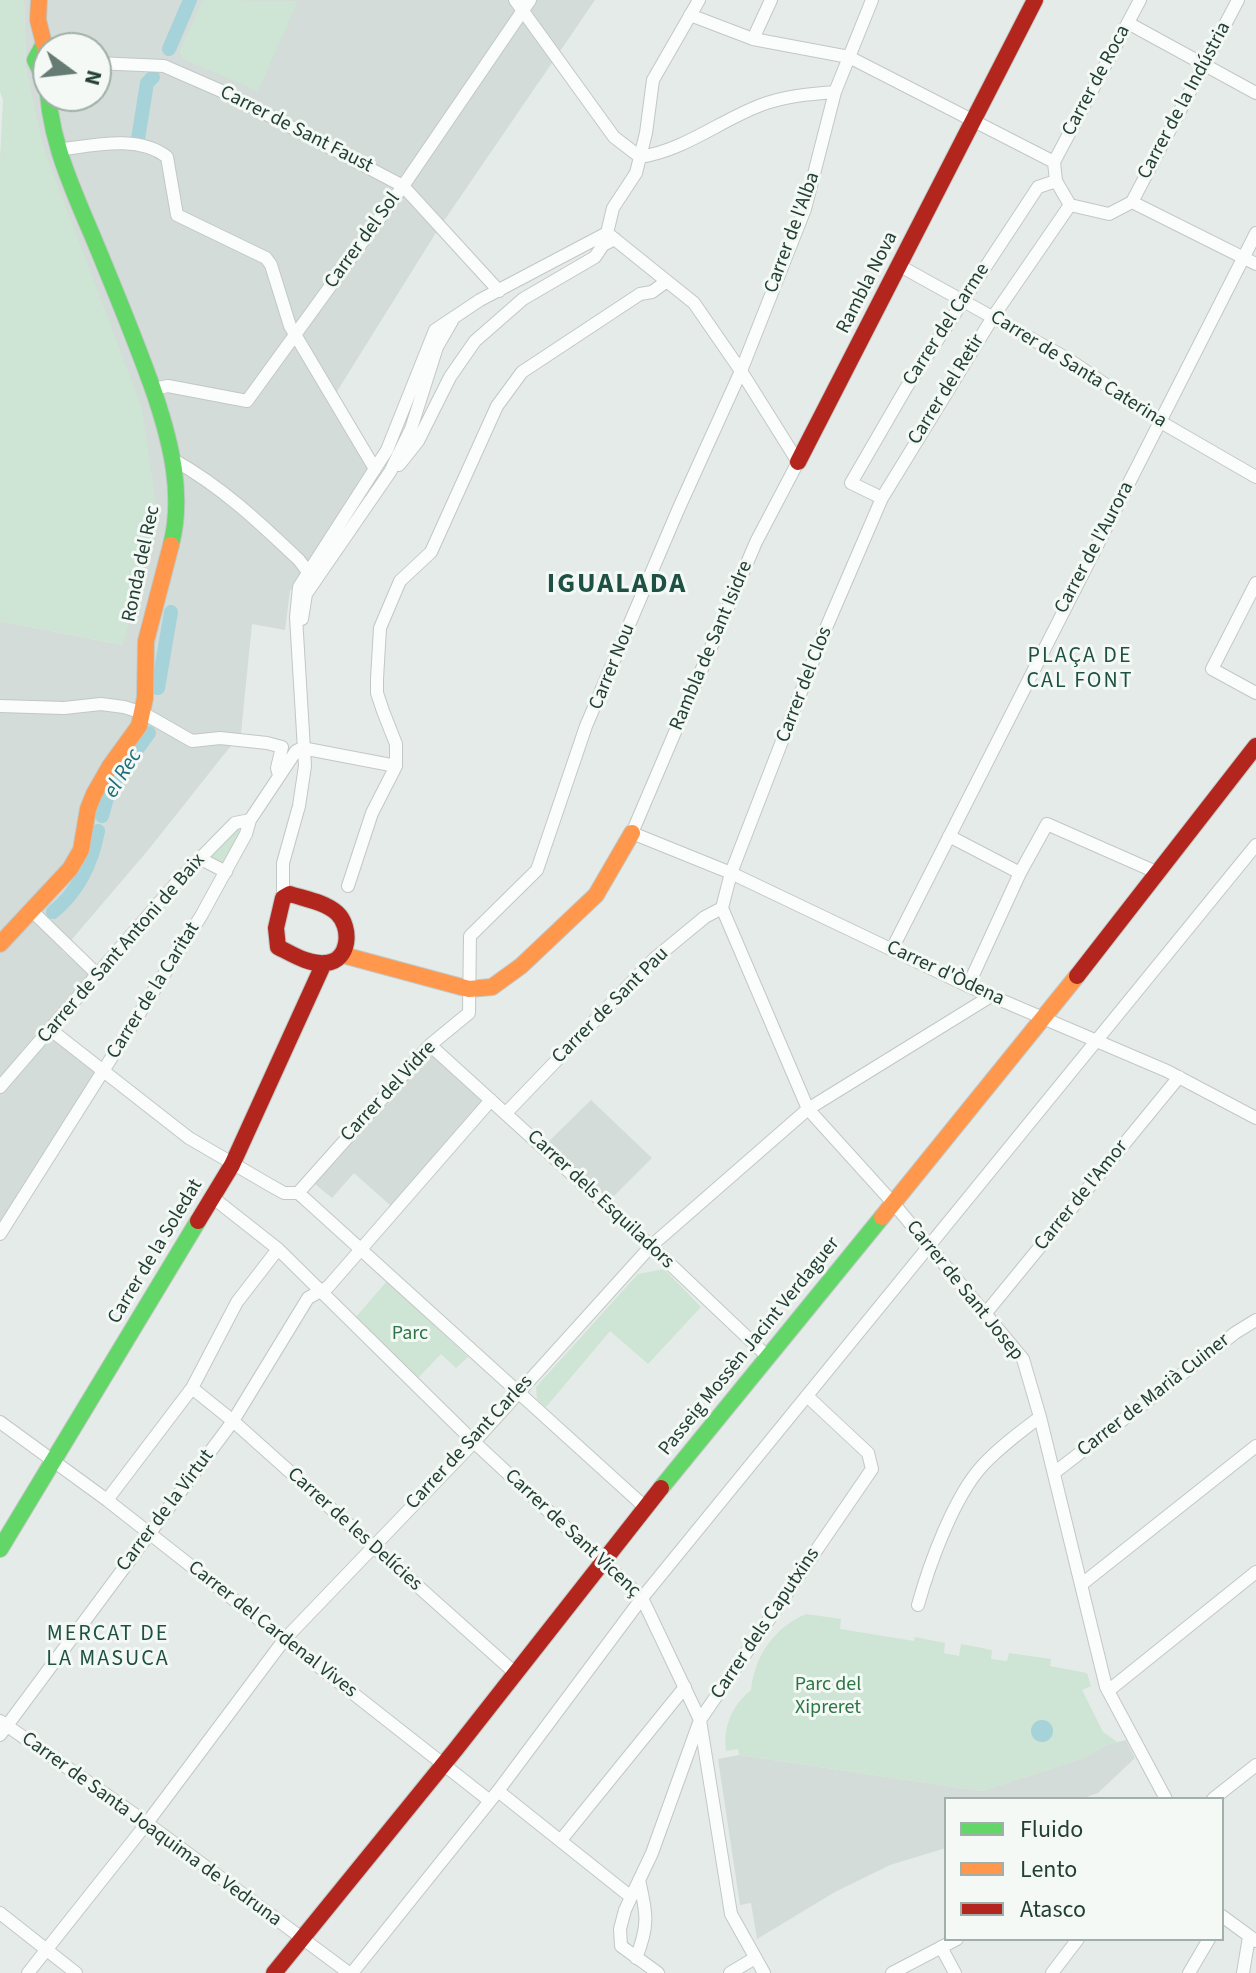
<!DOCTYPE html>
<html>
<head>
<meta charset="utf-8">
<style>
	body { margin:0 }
	#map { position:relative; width:1256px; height:1973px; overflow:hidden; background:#e5ebe8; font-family:"Source Sans 3",sans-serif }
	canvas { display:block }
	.legend { position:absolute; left:944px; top:1797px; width:280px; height:144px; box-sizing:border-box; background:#f4f9f6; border:2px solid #a0afa9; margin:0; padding:10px 14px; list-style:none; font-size:24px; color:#223f36 }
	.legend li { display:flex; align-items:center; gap:16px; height:40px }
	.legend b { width:40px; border:2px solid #a0afa9 }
	.north { position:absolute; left:32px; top:32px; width:80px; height:80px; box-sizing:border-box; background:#f4f9f6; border:2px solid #a0afa9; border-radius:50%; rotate:105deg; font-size:22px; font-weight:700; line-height:32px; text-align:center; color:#223f36 }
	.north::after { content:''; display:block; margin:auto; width:28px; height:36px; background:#667b74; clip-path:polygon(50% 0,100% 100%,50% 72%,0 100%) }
</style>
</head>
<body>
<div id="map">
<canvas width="1256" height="1973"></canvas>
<ul class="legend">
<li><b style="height:10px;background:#63d668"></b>Fluido</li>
<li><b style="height:10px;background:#ff974d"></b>Lento</li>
<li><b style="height:10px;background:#b3261e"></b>Atasco</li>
</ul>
<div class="north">N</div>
</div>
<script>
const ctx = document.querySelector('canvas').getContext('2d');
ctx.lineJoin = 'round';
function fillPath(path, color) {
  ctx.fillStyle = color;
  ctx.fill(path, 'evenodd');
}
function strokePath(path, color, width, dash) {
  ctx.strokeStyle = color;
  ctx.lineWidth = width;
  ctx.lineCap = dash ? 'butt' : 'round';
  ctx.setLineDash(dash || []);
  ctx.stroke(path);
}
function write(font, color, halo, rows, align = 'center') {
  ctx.font = font + ' "Source Sans 3",sans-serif';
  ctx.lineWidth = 6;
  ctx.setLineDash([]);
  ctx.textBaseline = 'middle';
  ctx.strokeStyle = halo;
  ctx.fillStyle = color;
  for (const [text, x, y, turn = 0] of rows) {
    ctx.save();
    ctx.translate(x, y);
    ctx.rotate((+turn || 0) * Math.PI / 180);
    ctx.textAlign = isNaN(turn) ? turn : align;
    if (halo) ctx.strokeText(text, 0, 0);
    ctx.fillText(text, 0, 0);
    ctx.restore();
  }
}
fillPath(new Path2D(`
	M 24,0 L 595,0 L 437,231 L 336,393 L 376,462 L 324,546 L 290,591 L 285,630 L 252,624 L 241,733 L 149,849 L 62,951 L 94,977 L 55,1039 L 98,1072 L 0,1227 L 0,621 L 123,645 L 51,174 L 37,127 L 26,68 ZM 48,48 L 96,48 L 96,96 L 48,96 Z
	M 432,1054 L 483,1102 L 391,1206 L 354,1173 L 332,1198 L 315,1184 Z
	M 591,1100 L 652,1158 L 609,1201 L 547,1143 Z
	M 1126,1740 L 1135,1758 L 1098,1793 L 1081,1799 L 946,1799 L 946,1848 L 890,1865 L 835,1892 L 757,1939 L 751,1903 L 740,1905 L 718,1759 L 739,1755 L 981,1791 L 1081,1759 L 1106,1745 Z`), '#d3dcd8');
fillPath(new Path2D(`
	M 0,0 L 24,0 L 26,68 L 44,149 L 142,408 L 158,519 L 123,645 L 0,621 L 0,158 L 3,101 L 0,91 Z
	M 203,0 L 298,1 L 258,91 L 183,59 L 179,52 Z
	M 250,820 L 226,872 L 201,859 L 235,823 Z
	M 664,1269 L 701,1307 L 648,1364 L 610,1331 L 546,1407 L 537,1399 L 536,1387 L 638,1274 Z
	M 387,1281 L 468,1357 L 456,1368 L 441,1354 L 418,1378 L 356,1317 Z
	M 806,1614 L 841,1619 L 840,1629 L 914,1641 L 915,1637 L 945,1643 L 944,1653 L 959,1656 L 961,1644 L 992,1650 L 991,1659 L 1007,1661 L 1009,1653 L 1051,1659 L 1050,1666 L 1087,1673 L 1091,1686 L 1082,1690 L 1103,1732 L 1119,1743 L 1106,1745 L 1081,1759 L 981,1791 L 739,1755 L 738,1749 L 726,1751 C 723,1727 732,1705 751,1690 C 755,1655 774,1628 806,1614 Z`), '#cee4d4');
fillPath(new Path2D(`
	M1031 1731a11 11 0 1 1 22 0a11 11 0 1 1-22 0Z`), '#a5d3d9');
strokePath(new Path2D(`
	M 169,49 L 190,0
	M 138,139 L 147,83 L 153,77
	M 158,688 L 171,612
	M 102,816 L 110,787 L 149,733
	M 53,912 C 79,891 92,863 98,831`), '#a5d3d9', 14);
const street = new Path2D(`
	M 515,0 L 614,137 L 640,157 C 685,150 719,121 761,105 C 785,96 809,94 835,92
	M 690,15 L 753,39 L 849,57 L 1054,162 L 1056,181 L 1070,205 L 1109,214 L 1132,202 L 1256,264
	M 1128,23 L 1256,93
	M 753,39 L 771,0
	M 96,63 L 164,66 L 226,93 L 403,186 L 499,291
	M 57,150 C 92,146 137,134 167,157 L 177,215 L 266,258 L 271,265 L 290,326 L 375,469
	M 1054,162 L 1140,0
	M 1132,202 L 1238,0
	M 607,233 L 694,303 L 741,371 L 798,462 L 756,542 L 632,833 L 731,873 L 968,986 L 1167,1071 L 1256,1118
	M 607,233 L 613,208 L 636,173 L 646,133 L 653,80 L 699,0
	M 900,266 L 1068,359 L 1159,421 L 1256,477
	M 153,389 L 168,386 L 247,401 L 403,186 L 530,0
	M 172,459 C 221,486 259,522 299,560 L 308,572
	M 399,465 L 418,441 L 450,377 L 475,341 L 523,299 L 595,257 L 603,245 L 615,239
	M 882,498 L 851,483 L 906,388 L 1038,187 L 1056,181
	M 1256,583 L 1212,669 L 1256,693
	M 302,619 L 306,594 L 390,472 L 411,429 L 437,347 L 452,321
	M 0,706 L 64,708 L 101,704 L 124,707 L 143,713 L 192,741 L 220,738 L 267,743 L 282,747 L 277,768 L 279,775
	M 949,836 L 1020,873
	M 201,859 L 226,872
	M 348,886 L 372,813 L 396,766 L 396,744 L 383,711 L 377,693 L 377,679 L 380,628 L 400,581 L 431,552 L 497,406 L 522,372 L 640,294 L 652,292 L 667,281
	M 283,898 L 283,863 L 299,806 L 305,766 L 296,617 L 299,587 L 387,450 L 435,330 L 480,300 L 607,233
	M 722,908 L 808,1109 L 894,1204 L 1023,1359 L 1040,1417 L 1106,1687 L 1166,1799
	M 722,908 L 731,873 L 823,635 L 882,498 L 993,317 L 1070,205
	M 32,911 L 98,975
	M 892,949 L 1256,233
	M 968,986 L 1020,873 L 1047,824 L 1156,872
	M 51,1030 L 189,1138 L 268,1184 L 284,1193 L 298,1193 L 304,1198 L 646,1508
	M 430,1045 L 651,1246 L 768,1357
	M 0,1087 L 178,881 L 235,823 L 250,820
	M 506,1113 L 654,959 L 705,917 L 722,908
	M 298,1193 L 430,1045 L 469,1013 L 470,936 L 537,870 L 586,726 L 678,510 L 741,371 L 805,209 L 835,92 L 872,0
	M 212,1197 L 278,1249 L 474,1442 L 642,1598 L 700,1720 L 731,1914 L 764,1973
	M 0,1234 L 201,916 L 246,834 L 250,820 L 296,751 L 302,748 L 396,766
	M 985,1314 L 1179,1077
	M 192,1388 L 233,1421 L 515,1673
	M 0,1422 L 107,1500 L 490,1801
	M 1054,1473 L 1235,1333 L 1256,1320
	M 107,1500 L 192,1388 L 237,1302 L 278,1249
	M 1082,1584 L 1256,1446
	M 918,1605 C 929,1565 954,1496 983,1465 C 1000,1447 1020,1432 1040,1417
	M 1108,1691 L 1256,1572
	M 0,1721 L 147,1823 L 349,1973
	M 0,1735 L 233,1421 L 308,1298 L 328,1287 L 491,1100
	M 498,1791 L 631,1897
	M 1213,1799 L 1256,1765
	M 561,1840 L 685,1687
	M 0,1913 L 76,1973
	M 1222,1916 L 1256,1941
	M 941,1947 L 955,1973
	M 636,1958 C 649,1926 647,1914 639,1880
	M 28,1973 L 147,1823 L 284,1640 L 474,1442 L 651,1246 L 808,1109 L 991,996
	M 352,1973 L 498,1791 L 642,1598 L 1256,845
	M 658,1973 L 621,1946 L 620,1929 L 625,1910 L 652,1853 L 700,1720 L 872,1469 L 868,1453 L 807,1396
	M 730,1973 L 755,1958
	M 892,1973 L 957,1939
	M 1052,1973 L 1078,1939
	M 1189,1973 L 1209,1939
	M 1243,1973 L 1249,1937`);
const fast = new Path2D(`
	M 47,73 C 47,136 71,185 95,242 C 116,293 137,343 155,395 C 171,443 184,495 171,545
	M 48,73 L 40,70 L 35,60 L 41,49 L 51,48
	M 661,1488 L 882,1217
	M 0,1549 L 198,1221`);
const slow = new Path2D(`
	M 39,0 L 38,20 L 45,48
	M 0,944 L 70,869 L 81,850 L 88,809 L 94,794 L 110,766 L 139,726 L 145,698 L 146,641 L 171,545
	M 343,955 L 469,989 L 492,987 L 521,966 L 596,895 L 632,833
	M 882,1217 L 1077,976`);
const jam = new Path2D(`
	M 798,462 L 1035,0
	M 290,894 C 305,899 325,902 337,913 C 352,927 350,961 326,963 C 309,965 292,954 278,947 L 276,928 L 283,898 Z
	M 1077,976 L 1256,746
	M 198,1221 L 232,1165 L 324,963
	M 274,1973 L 456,1749 L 661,1488`);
strokePath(street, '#c2c8c5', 14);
strokePath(fast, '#c1c8c5', 18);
strokePath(slow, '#c1c8c5', 18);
strokePath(jam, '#c1c8c5', 18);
strokePath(street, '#fbfcfc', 12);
strokePath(fast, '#63d668', 16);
strokePath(slow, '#ff974d', 16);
strokePath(jam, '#b3261e', 16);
write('20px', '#223f36', '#f4f9f6', [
	["Carrer de Roca",1097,81,-62],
	["Carrer de la Indústria",1185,101,-62],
	["Carrer de Sant Faust",296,130,27],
	["Carrer de l'Alba",793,233,-70],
	["Carrer del Sol",363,241,-54],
	["Rambla Nova",868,283,-63],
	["Carrer del Carme",947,325,-57],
	["Carrer de Santa Caterina",1078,370,32],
	["Carrer del Retir",947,390,-58],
	["Carrer de l'Aurora",1095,548,-62],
	["Ronda del Rec",142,564,-78],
	["Rambla de Sant Isidre",712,646,-67],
	["Carrer Nou",613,667,-68],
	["Carrer del Clos",805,685,-69],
	["Carrer de Sant Antoni de Baix",122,949,-49],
	["Carrer d'Òdena",945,974,25],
	["Carrer de la Caritat",154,991,-58],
	["Carrer de Sant Pau",611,1006,-45],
	["Carrer del Vidre",389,1092,-47],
	["Carrer de l'Amor",1082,1196,-51],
	["Carrer dels Esquiladors",600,1200,43],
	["Carrer de la Soledat",156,1252,-59],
	["Carrer de Sant Josep",964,1291,51],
	["Passeig Mossèn Jacint Verdaguer",750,1347,-51],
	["Carrer de Marià Cuiner",1154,1396,-38],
	["Carrer de Sant Carles",470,1443,-47],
	["Carrer de la Virtut",166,1511,-53],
	["Carrer de les Delícies",354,1530,42],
	["Carrer de Sant Vicenç",572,1534,43],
	["Carrer dels Caputxins",766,1624,-56],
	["Carrer del Cardenal Vives",272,1630,38],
	["Carrer de Santa Joaquima de Vedruna",151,1830,36]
]);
write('20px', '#2c7646', '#f4f9f6', [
	["Parc",410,1335],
	["Parc del",828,1686],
	["Xipreret",828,1709]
]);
ctx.letterSpacing = '2px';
write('22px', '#1e5143', '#f4f9f6', [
	["PLAÇA DE",1080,657],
	["CAL FONT",1080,682],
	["MERCAT DE",108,1635],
	["LA MASUCA",108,1660]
]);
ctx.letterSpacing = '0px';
write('italic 22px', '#1b6e7b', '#f4f9f6', [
	["el Rec",124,774,-59]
]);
ctx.letterSpacing = '2px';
write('bold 28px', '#1e5143', '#f4f9f6', [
	["IGUALADA",617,586]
]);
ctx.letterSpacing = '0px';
</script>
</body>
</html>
